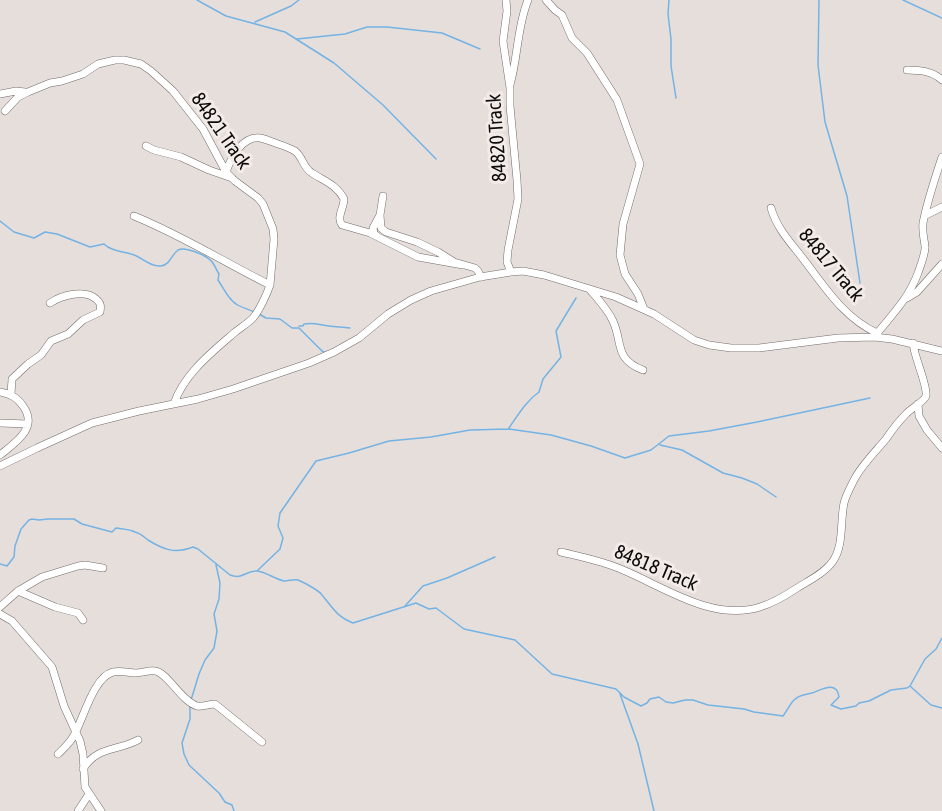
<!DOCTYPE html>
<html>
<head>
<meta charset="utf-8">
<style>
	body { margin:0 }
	canvas { display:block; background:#e6dedb }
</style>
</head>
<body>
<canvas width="942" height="811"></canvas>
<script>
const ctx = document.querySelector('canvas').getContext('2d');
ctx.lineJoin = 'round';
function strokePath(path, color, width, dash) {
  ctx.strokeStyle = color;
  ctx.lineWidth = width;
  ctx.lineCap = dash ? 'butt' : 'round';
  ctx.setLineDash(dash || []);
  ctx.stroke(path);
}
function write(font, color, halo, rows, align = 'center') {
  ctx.font = font + ' "Asap Condensed",sans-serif';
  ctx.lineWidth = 6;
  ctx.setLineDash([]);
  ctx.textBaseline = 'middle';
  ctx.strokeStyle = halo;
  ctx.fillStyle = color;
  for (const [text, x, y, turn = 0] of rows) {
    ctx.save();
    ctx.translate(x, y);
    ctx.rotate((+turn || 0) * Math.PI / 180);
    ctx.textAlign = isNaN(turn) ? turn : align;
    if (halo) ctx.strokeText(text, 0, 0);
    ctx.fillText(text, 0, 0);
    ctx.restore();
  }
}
strokePath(new Path2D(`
	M 197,0 L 226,16 L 285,32 L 334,63 L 383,105 L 436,159
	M 669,0 L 668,14 L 671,39 L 671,66 L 676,98
	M 819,0 L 818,65 L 825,122 L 847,196 L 860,283
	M 903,0 L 942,18
	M 255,22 L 291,6 L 299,0
	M 297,39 L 345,34 L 367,27 L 387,27 L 442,33 L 480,49
	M 0,221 L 14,232 L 34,238 L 45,232 L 57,234 L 90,247 L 104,244 C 111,251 121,251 131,254 C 141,256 149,267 161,266 C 171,264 171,255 178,250 C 185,246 204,255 209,259 C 214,262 216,270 219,274 L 218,280 C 223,287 228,299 236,304 C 240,307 248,309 254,312
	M 259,314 L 266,318 L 280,319 L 292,328 L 299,328 L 322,351 L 324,352
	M 299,326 L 303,326 L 304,324 C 314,322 320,325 329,326 C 336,327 343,327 350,328
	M 509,428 C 518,415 526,401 539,392 L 543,379 L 561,357 L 556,331 L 576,298
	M 660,445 L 682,450 L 723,473 L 742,478 L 757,484 L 776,497
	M 0,564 L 7,566 L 14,557 L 15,546 L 21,529 L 29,520 L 32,519 L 39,520 L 48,519 L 74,519 L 82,524 L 112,532 L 116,528 C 122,529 130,529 135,532 C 140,533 144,537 148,540 C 164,550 175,554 193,547 L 198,549 L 230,575 C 243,580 246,570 257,571 C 266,572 275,579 284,581 C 289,581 293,579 298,580 C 303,582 320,591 322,595 C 333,608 336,616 353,623 L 416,603 L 429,609 L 436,608 L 464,629 L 515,640 L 552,674 L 616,689 L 624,697 L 641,706 L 647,703 L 650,699 L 659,697 L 666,702 L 673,703 L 685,700 L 693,700 L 708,705 L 744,709 L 754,712 L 783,716 C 787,711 790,704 794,700 C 800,694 805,695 812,693 C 821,690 837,680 839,697 L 831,705 L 841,709 L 856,706 L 859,703 L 869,701 L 891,690 L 907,688 L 910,686 L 931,705 L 942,708
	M 257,571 L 280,549 L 283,538 L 278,526 L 280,513 L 316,461 L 349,453 L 389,441 L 431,437 L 470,430 L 509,429 L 551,435 L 591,446 L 625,458 L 651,450 L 669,436 L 709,431 L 757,422 L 870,398
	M 405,606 L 423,586 L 447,578 L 495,557
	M 910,686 L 925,659 L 936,649 L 942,638
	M 620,694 L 638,744 L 654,811
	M 191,700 L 199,674 L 205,660 L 214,648 L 217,631 L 214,614 L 219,599 L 220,583 L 216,565
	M 190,705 L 190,719 L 182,743 L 184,754 L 189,765 L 219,793 L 225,802 L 232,805 L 234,811`), '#74b3e4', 1.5);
const minor = new Path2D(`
	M 506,0 L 507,11 L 503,41 L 510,88 L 510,106 L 517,180 L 518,199 L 508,250 L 507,262 L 511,272
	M 546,0 L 555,10 L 562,15 L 572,38 L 587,53 L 617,100 L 640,164 L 623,224 L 620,255 L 625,274 L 638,294 L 644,309
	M 907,70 C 920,70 932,71 942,80
	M 510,85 C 518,57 517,27 528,0
	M 0,94 L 16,91 L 25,92
	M 5,111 L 18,97 L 28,92 L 50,83 L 62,81 L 83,74 L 98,64 L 115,60 L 124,60 L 141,64 L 151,71 L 173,91 L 203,129 L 226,172 L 235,181 L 258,198 L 263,204 L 273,229 L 274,239 L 270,285 C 267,294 259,311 253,318 C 247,324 240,328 234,333 C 212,352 183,375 174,404
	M 146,146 L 154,150 L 181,157 L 209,170 L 232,178
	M 226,172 C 231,158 242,136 260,138 C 266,139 272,142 278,144 C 284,146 290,148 295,151 C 303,157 303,168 312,173 C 324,181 337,185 344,199 C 344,208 336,217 342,225 L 370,233 L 418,257 L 463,265
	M 383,196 L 380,215 L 381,228 L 386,232 L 417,242 L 438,252 L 454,262 L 475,268 L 478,271 L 481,277
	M 771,208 C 777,229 791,243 804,260 C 825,287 844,318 877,333
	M 926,215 L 942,207
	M 134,216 C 181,235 224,262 270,285
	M 377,236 L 374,234 L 373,228 L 380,215
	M 591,291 C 598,299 608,310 613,321 C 623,343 614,359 643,370
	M 907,298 L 917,292 L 942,264
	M 874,337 C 891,316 909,298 918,273 C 920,267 926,252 925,246 C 924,238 922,232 923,223 C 927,202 935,178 942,157
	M 0,392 C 10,394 17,397 23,406 C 39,428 15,443 0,455
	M 11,394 L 12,379 L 28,364 L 41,355 L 51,341 L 68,334 L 83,320 L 100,312 C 101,306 101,303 96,299 C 85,289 62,295 50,303
	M 918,404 L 919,416 L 927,430 L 942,448
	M 0,423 L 28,424
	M 0,466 L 37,448 L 92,423 L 139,411 L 198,399 L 233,389 L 309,363 L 334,352 L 359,338 L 388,314 L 411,300 L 431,291 L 480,277 L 511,272 L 523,271 L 544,275 L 616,297 L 654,314 L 694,340 L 709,345 L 731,348 L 759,348 L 838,338 L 874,337 L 892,339 L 942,351
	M 561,552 C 582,557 603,561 623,570 C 664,587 713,622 760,607 C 773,603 785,596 797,588 C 808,581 825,573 833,561 C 844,545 840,522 844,503 C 846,495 851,486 855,478 C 863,464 875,452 886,439 C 892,430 898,422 906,414 C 910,409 925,401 926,396 C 928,386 914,357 913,343
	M 18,591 L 55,607 L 78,613 L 83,620
	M 0,607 L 18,591 L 42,577 L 78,566 L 85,565 L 103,568
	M 0,614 L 12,621 L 52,667 L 64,706 L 80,741 L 83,754 L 85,787 L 101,811
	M 58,754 C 63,749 69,744 73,737 C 83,721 93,677 113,672 C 121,670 129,673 136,673 C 142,673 149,670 155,671 C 167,672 181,701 197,706 C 203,707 209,704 215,704 L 262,742
	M 83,769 C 97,746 118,751 138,740
	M 78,811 L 89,794`);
strokePath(minor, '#726c69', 8);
strokePath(minor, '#fff', 7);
write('20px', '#0e0c0b', '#f3ebe8', [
	["84821 Track",221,131,55],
	["84820 Track",497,138,-94],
	["84817 Track",831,265,50],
	["84818 Track",656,568,23]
]);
</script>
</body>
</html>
